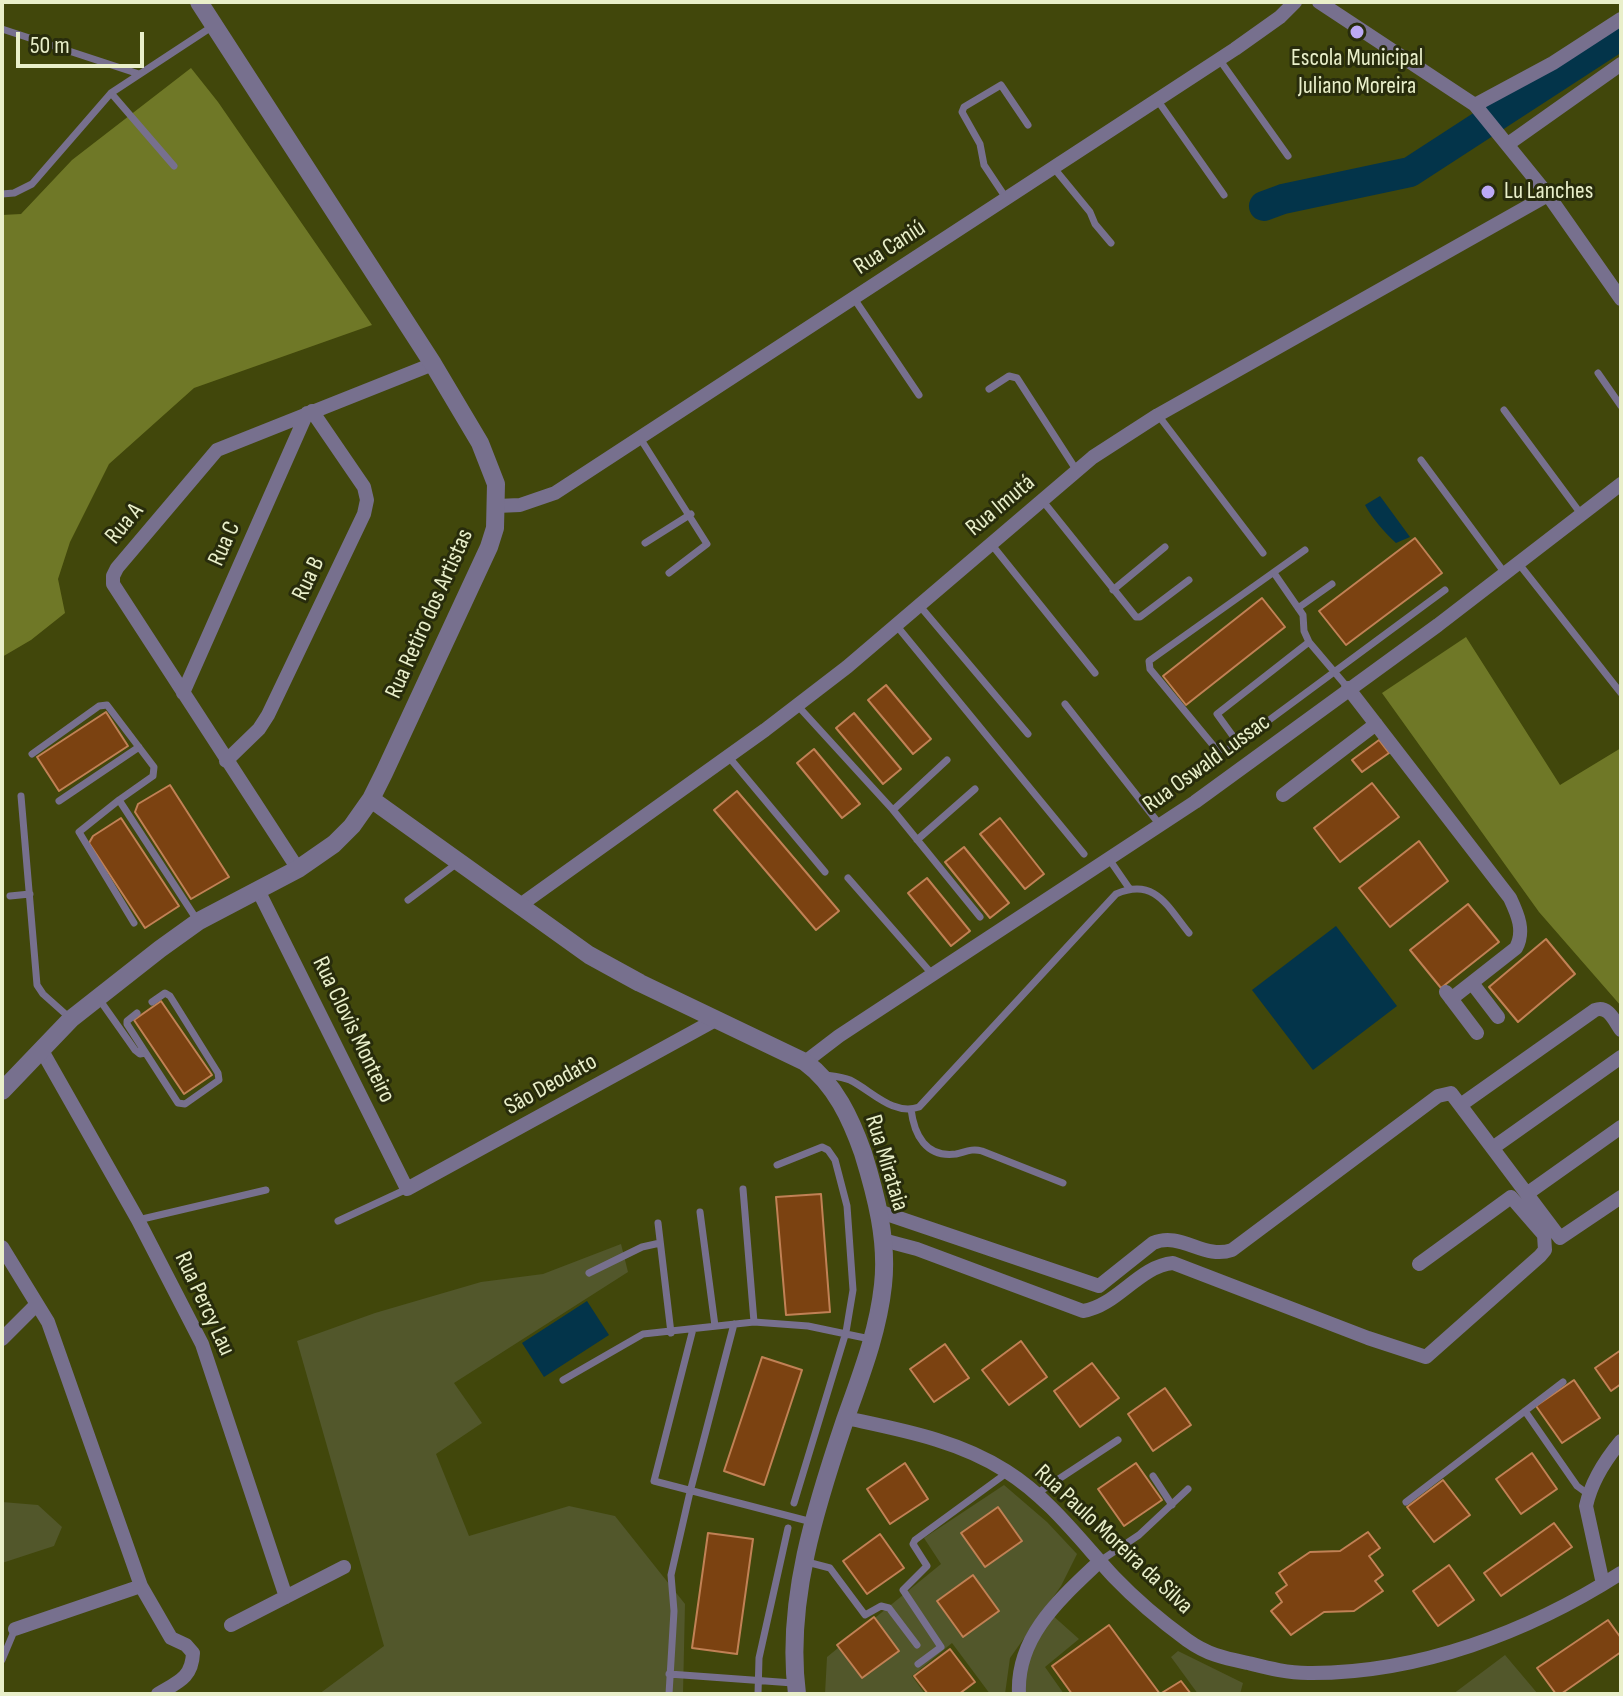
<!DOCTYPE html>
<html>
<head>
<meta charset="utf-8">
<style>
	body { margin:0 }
	#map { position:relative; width:1623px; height:1696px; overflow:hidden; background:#41470b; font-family:"Sofia Sans Condensed",sans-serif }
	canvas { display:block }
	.frame { position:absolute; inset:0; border:4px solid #e9efca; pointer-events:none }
	.scale { position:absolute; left:16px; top:32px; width:128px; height:36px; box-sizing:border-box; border:4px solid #e9efca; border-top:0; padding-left:10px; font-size:24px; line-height:28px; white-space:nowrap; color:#e9efca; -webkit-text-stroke:6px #282c0c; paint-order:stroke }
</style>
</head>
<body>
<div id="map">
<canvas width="1623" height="1696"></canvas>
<div class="frame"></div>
<div class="scale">50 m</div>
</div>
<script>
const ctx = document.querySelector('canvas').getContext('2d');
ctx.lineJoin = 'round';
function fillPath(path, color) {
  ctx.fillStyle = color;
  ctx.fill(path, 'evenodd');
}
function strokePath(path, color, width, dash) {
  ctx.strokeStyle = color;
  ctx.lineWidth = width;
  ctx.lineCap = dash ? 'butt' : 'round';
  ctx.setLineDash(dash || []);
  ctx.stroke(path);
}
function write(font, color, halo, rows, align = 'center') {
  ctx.font = font + ' "Sofia Sans Condensed",sans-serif';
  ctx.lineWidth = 6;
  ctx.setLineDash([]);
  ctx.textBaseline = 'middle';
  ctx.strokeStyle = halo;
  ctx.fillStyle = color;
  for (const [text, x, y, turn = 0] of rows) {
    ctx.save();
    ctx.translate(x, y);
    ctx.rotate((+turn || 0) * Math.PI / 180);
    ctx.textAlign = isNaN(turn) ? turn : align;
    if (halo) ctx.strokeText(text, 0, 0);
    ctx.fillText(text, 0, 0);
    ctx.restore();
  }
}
fillPath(new Path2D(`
	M 621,1244 L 628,1272 L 454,1383 L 482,1423 L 436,1454 L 469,1536 L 569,1506 L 615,1516 L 685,1604 L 683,1694 L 319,1694 L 384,1646 L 297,1341 L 375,1313 L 481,1282 L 543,1274 Z
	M 1004,1485 L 1047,1522 L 1077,1554 L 1061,1586 L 1010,1658 L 1005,1694 L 990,1694 L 952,1643 L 912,1676 L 925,1694 L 825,1694 L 827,1657 L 941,1564 L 924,1538 Z
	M 2,1502 L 38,1505 L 62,1527 L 54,1546 L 2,1563 Z
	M 1051,1614 L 1079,1639 L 1045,1667 L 1064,1694 L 1024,1694 L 1025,1664 Z
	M 1178,1651 L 1243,1683 L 1240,1694 L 1198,1694 L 1171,1657 Z
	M 1505,1655 L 1538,1694 L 1453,1694 Z`), '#52572b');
fillPath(new Path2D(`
	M 191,68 L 218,102 L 372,325 L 194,388 L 109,464 L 70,542 L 58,579 L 65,613 L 31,640 L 2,657 L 2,215 L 21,214 L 72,160 Z
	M 1466,637 L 1560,785 L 1621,748 L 1621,1006 L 1539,912 L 1382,693 Z`), '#6f7827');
fillPath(new Path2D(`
	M 1380,496 L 1410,537 L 1396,543 C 1384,532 1372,518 1365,505 Z
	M 1336,926 L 1397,1006 L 1313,1070 L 1252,990 Z
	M 587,1301 L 609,1335 L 544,1377 L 522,1343 Z`), '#03344a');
strokePath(new Path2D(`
	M 1264,206 L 1283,199 L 1410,172 L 1621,35`), '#03344a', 30);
const building = new Path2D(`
	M 1415,538 L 1442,573 L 1346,645 L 1319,611 Z
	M 1262,598 L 1285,627 L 1186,705 L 1163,676 Z
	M 886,685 L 931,739 L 913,754 L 868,700 Z
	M 106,712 L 128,746 L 59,791 L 37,757 Z
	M 854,713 L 901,769 L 883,784 L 836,728 Z
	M 1379,740 L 1389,753 L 1362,772 L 1352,760 Z
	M 814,749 L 860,804 L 842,818 L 797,763 Z
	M 1372,783 L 1399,817 L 1340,862 L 1314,828 Z
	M 170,785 L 229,877 L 191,899 L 135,812 L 138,804 Z
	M 737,791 L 839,911 L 816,930 L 714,810 Z
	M 121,818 L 179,906 L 145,928 L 89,843 L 93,836 Z
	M 1000,818 L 1044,874 L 1025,889 L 980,834 Z
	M 1419,841 L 1448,881 L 1390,927 L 1359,888 Z
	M 964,847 L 1009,903 L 990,918 L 945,862 Z
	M 927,878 L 970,931 L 951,946 L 908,893 Z
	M 1468,904 L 1499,942 L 1441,988 L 1410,950 Z
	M 1546,939 L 1575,974 L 1518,1022 L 1489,987 Z
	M 161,1001 L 212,1075 L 184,1094 L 134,1020 Z
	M 821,1194 L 830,1312 L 786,1315 L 776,1197 Z
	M 1021,1341 L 1047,1377 L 1009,1405 L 982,1370 Z
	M 945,1344 L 969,1378 L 934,1402 L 910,1369 Z
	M 1621,1350 L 1621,1384 L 1611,1391 L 1595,1368 Z
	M 762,1357 L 802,1370 L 764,1485 L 724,1471 Z
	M 1092,1363 L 1119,1398 L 1080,1427 L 1054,1391 Z
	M 1574,1380 L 1600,1418 L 1562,1443 L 1536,1406 Z
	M 1165,1388 L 1191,1425 L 1153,1451 L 1128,1414 Z
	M 1532,1453 L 1557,1489 L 1521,1514 L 1496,1479 Z
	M 905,1463 L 928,1499 L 890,1524 L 867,1489 Z
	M 1136,1463 L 1162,1500 L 1124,1526 L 1098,1489 Z
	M 1443,1480 L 1470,1515 L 1434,1542 L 1407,1507 Z
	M 998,1507 L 1022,1541 L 985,1567 L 961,1533 Z
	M 1554,1523 L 1572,1547 L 1501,1596 L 1484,1573 Z
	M 1368,1532 L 1380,1548 L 1369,1556 L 1383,1575 L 1375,1581 L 1383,1591 L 1354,1611 L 1324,1612 L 1291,1635 L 1271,1611 L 1282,1602 L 1276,1593 L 1287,1585 L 1279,1573 L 1310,1552 L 1340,1551 Z
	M 708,1533 L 753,1539 L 737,1654 L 692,1648 Z
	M 880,1534 L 904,1568 L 867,1594 L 843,1561 Z
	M 1449,1565 L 1474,1600 L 1438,1626 L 1413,1591 Z
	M 973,1575 L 999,1611 L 963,1637 L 937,1601 Z
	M 874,1617 L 899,1651 L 862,1678 L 837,1645 Z
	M 1608,1620 L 1621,1638 L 1621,1652 L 1561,1694 L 1556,1694 L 1537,1668 Z
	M 1109,1625 L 1160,1694 L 1072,1694 L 1052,1666 Z
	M 950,1649 L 975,1682 L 959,1694 L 928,1694 L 914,1676 Z
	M 1181,1681 L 1191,1694 L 1160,1694 Z`);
fillPath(building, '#7b4211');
strokePath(building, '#c18155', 2);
strokePath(new Path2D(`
	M 2,29 L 139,74
	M 1219,59 L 1288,156
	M 111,93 L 174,166
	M 1158,101 L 1224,195
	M 1053,167 L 1090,212 L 1095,224 L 1111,243
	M 2,194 L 14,193 L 32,184 L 111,93 L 213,26
	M 1006,198 L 984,165 L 980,144 L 962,112 L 964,107 L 1001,85 L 1028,125
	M 853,297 L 919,395
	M 1598,373 L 1621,406
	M 989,389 L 1009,376 L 1017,378 L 1077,471
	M 1504,410 L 1581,514
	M 1158,415 L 1263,553
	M 640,438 L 707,544 L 669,573
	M 1421,460 L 1504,572
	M 1042,500 L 1136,617 L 1140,617 L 1189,580
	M 645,543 L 691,514
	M 992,545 L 1095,673
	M 1305,550 L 1149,661 L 1150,669 L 1217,750 L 1230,749 L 1445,590
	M 1519,564 L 1621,693
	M 1274,573 L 1303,615 L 1304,631 L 1309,642 L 1348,688
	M 1113,590 L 1165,547
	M 919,605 L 1028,734
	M 1298,608 L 1332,584
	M 896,625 L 1084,854
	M 1065,704 L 1160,825
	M 797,705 L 893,810 L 980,917
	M 1238,743 L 1217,714 L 1309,642
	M 32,754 L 99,706 L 107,705 L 154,767 L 153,776 L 119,800
	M 728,756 L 825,872
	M 21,796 L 37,985 L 43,994 L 71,1019
	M 59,801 L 139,747
	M 893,810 L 947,760
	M 917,840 L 975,789
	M 1109,859 L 1129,888
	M 848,878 L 932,974
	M 10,896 L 30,894
	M 408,900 L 456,864
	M 134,923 L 79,832 L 119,800 L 197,920
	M 99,999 L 135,1050 L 140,1054 L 145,1053
	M 137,1013 L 127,1021 L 127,1024 L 178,1103 L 185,1104 L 219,1080 L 218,1073 L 170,996 L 165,993 L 152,1002
	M 826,1075 C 833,1076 843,1077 850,1080 C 872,1091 893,1116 919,1107 L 1116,894 C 1155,877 1167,906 1189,933
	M 911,1109 C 914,1135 926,1158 956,1154 C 965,1152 972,1148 982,1151 L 1063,1183
	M 777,1165 L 822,1147 L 828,1150 L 835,1160 L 847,1206 L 853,1290 L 846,1332 L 794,1503
	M 743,1189 L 754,1322
	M 700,1212 L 715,1326
	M 138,1220 L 266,1190
	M 338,1221 L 407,1189
	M 658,1223 L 671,1333
	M 589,1273 L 642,1247 L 660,1243
	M 693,1329 L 654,1481 L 812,1522
	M 563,1380 L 643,1334 L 754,1322 L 808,1326 L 870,1339
	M 1525,1411 L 1577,1486 L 1588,1494
	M 1153,1476 L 1172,1505
	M 1036,1494 L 1118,1440
	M 1406,1502 L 1563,1382
	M 1100,1561 L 1139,1535 L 1188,1489
	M 807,1562 L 830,1568 L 865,1615 L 881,1606 L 889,1608 L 917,1645
	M 2,1660 L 15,1629
	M 918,1664 L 941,1647 L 903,1590 L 927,1566 L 913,1544 L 915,1540 L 1008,1472
	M 669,1674 L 793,1683
	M 669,1694 L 674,1611 L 671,1575 L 690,1492 L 734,1324
	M 758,1694 L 759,1658 L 788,1528`), '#77708e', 7);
strokePath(new Path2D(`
	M 1319,2 L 1475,105 L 1548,195 L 1621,299
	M 1475,105 L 1553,63 L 1621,19
	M 1508,144 L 1621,64
	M 497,506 L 520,505 L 555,493 L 1235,49 L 1280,17 L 1295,2
	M 1348,688 L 1510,898 C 1518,915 1525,931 1516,948 L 1451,999
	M 183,693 L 307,413
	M 226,761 L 259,729 L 268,715 L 364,514 L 367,500 L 364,487 L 312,411
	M 1283,795 L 1376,724
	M 298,869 L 113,584 L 113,576 L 117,568 L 217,450 L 433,364
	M 258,890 L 407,1189 L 717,1019
	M 519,906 L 765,730 L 847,667 L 1093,457 L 1158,415 L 1548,195
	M 1472,983 L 1498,1017
	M 1446,992 L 1477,1033
	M 41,1049 L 138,1220 L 202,1344 L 286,1597
	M 805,1062 L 839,1036 L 1195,802 L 1438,625 L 1621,484
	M 1462,1104 L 1595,1010 C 1608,1005 1614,1020 1621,1030
	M 1494,1147 L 1621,1057
	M 1528,1193 L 1621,1127
	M 878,1211 L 1099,1286 L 1153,1243 C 1181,1231 1204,1260 1232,1250 L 1438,1096 L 1451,1093 L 1560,1238 L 1621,1197
	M 883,1240 L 917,1249 L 1083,1311 C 1117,1306 1139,1266 1173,1263 L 1368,1338 L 1426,1357 L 1540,1256 L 1545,1250 L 1544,1235 L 1511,1197 L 1419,1264
	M 2,1247 L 48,1322 L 141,1586 L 171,1638 L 186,1645 L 193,1653 C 192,1678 178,1682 158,1694
	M 2,1339 L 37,1304
	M 846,1418 C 901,1430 958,1440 1006,1471 C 1049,1498 1080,1540 1114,1577 C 1136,1600 1161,1621 1187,1640 C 1208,1655 1224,1658 1248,1663 C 1268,1668 1287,1673 1308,1673 C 1418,1674 1529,1632 1621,1573
	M 1603,1584 L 1586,1506 C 1591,1483 1606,1459 1621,1441
	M 231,1625 L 344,1567
	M 15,1629 L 141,1586
	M 1019,1694 C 1016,1636 1061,1598 1100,1561`), '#77708e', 14);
strokePath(new Path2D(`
	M 371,799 L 589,955 L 640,983 L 805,1062 C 835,1084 851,1119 863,1153 C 876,1195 888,1241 883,1285 C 878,1332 861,1375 845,1420 C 816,1506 785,1602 797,1694
	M 2,1091 L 71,1019 L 160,949 L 199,921 L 298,869 L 334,844 L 352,826 L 371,799 L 384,773 L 489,547 L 495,528 L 496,484 L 480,443 L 433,364 L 199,2`), '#77708e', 18);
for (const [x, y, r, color] of [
	[1357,32,8,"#bca9f5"],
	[1488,192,8,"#bca9f5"]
]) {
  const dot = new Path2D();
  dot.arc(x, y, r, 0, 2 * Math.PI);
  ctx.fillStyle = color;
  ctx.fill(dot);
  strokePath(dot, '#282c0c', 3);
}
write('24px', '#e9efca', '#282c0c', [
	["Escola Municipal",1357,59],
	["Juliano Moreira",1357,87],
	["Lu Lanches",1504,192,"left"]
]);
write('24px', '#e9efca', '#282c0c', [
	["Rua Caniú",890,248,-33],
	["Rua Imutá",1001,506,-40],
	["Rua A",125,524,-50],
	["Rua C",225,544,-66],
	["Rua B",309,579,-65],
	["Rua Retiro dos Artistas",430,614,-66],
	["Rua Oswald Lussac",1207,764,-36],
	["Rua Clovis Monteiro",353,1030,64],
	["São Deodato",551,1085,-29],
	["Rua Mirataia",886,1163,73],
	["Rua Percy Lau",204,1304,65],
	["Rua Paulo Moreira da Silva",1113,1540,43]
]);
</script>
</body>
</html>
